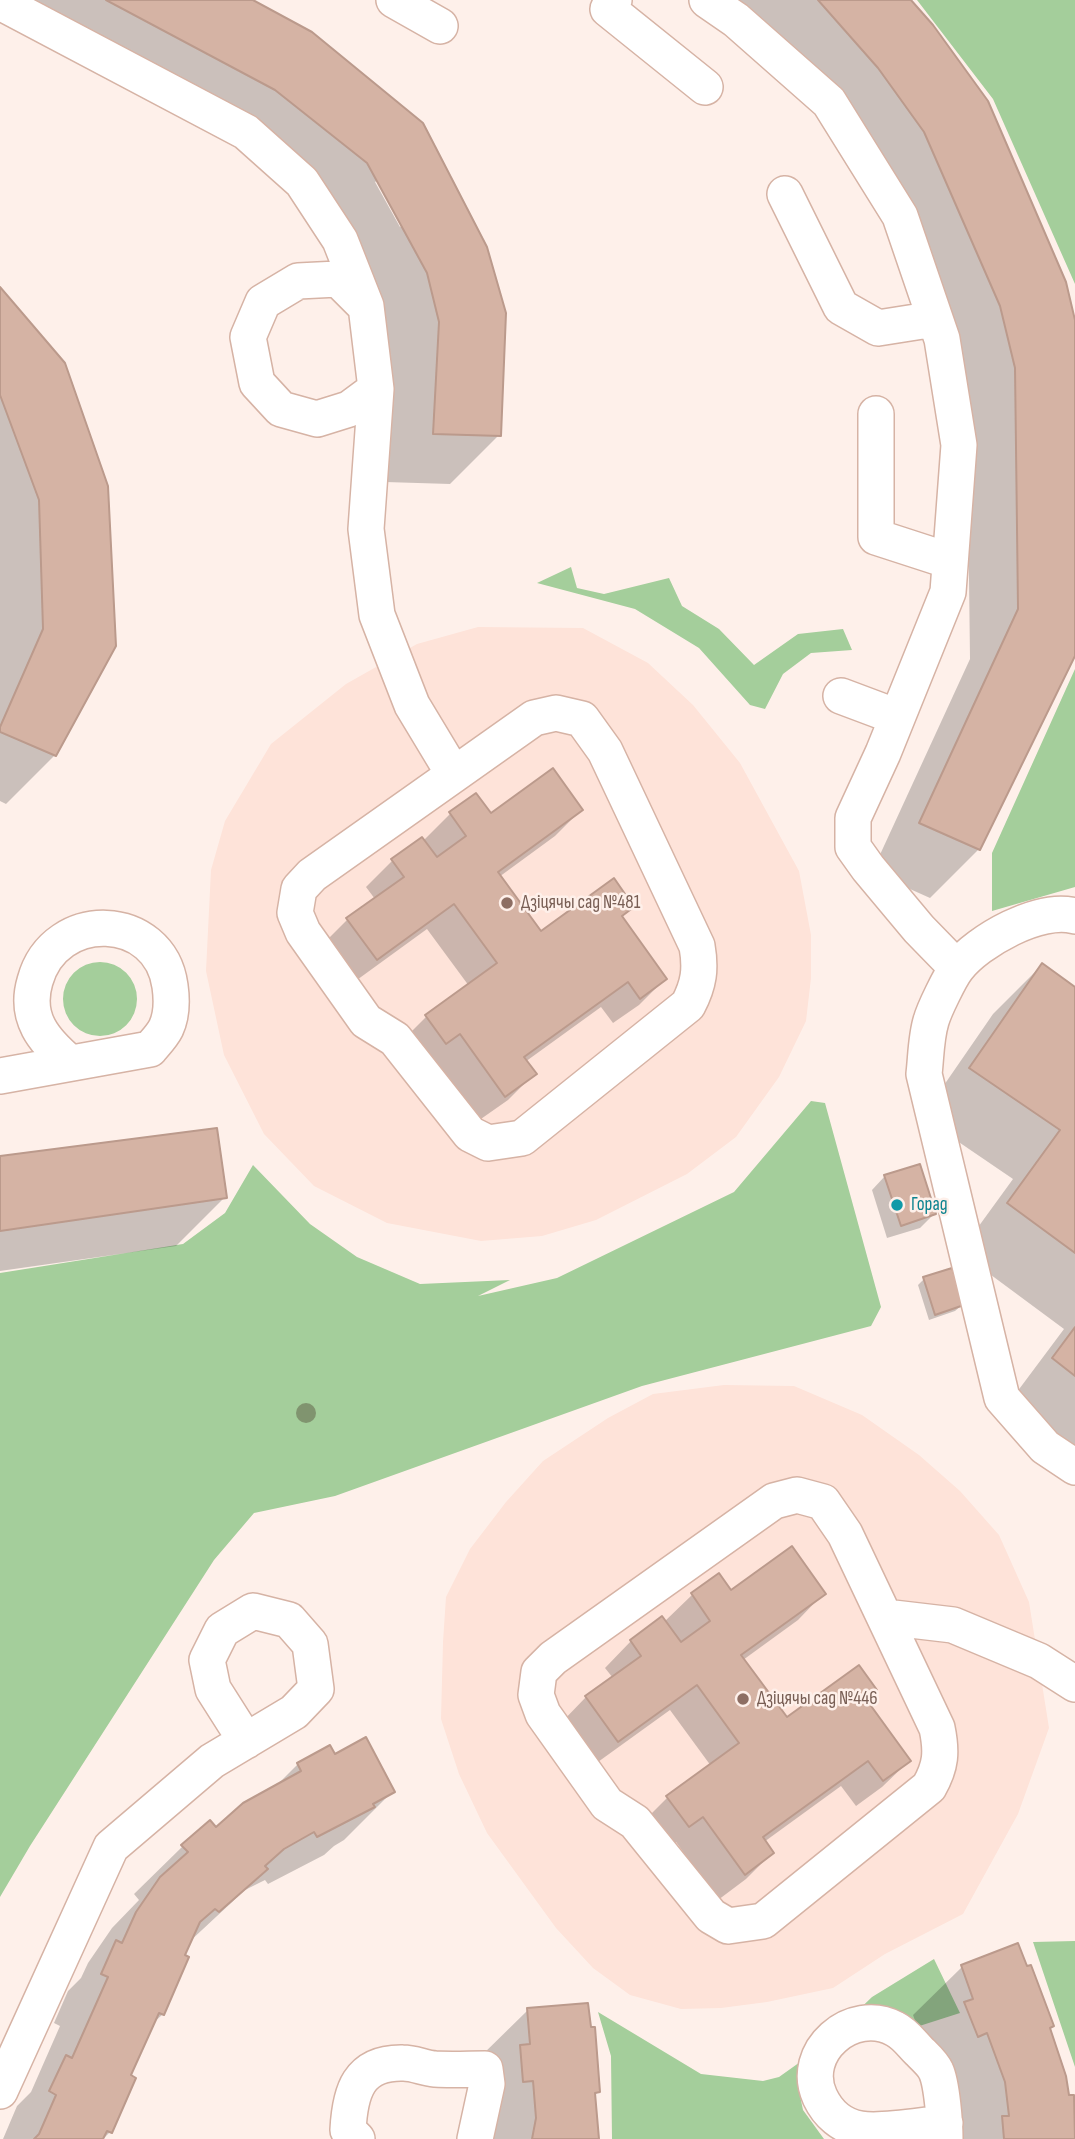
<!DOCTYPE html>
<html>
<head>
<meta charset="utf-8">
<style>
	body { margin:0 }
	canvas { display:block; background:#fef0ea }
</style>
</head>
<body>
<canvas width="1075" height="2139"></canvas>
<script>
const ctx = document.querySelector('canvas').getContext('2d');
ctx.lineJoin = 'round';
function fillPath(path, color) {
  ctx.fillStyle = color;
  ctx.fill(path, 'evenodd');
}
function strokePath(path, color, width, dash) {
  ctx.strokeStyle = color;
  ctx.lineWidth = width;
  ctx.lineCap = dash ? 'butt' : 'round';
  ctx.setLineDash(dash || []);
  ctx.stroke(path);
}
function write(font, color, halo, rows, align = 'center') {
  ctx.font = font + ' "Sofia Sans Condensed",sans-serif';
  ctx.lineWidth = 5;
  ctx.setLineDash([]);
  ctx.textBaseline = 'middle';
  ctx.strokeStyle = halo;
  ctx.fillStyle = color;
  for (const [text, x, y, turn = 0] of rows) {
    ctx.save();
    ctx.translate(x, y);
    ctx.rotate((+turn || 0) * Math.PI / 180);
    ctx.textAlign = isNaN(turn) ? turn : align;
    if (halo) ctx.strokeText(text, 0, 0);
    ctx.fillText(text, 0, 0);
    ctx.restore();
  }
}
fillPath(new Path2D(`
	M 478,627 L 583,628 L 648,663 L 693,705 L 740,763 L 799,871 L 811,935 L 811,978 L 806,1021 L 779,1077 L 736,1137 L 687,1174 L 596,1220 L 542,1236 L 481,1241 L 387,1223 L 314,1186 L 264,1134 L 224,1055 L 206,971 L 211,870 L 225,821 L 271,744 L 346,684 L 392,658 L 417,644 Z
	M 724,1385 L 794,1386 L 862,1415 L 919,1455 L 960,1491 L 999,1535 L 1029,1602 L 1049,1728 L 1018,1814 L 963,1914 L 885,1954 L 833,1988 L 767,2002 L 721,2008 L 681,2009 L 630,1995 L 593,1968 L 556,1928 L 487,1833 L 459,1774 L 441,1719 L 443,1642 L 446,1597 L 470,1549 L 506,1502 L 543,1461 L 608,1418 L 653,1394 Z`), '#fee3d9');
fillPath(new Path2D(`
	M 917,0 L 1075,0 L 1075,284 L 993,99 Z
	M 571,567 L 577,588 L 604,594 L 669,578 L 682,606 L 719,629 L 754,665 L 798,634 L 843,629 L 852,650 L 811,653 L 783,674 L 765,709 L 750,705 L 699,648 L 635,609 L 537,583 Z
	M 1075,669 L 1075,887 L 992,911 L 992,853 Z
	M63 999a37 37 0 1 1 74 0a37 37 0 1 1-74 0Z
	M 811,1101 L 825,1103 L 881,1307 L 871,1326 L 642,1386 L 335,1496 L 254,1513 L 214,1560 L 30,1846 L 0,1897 L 0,1273 L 183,1244 L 225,1213 L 253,1165 L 310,1224 L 357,1257 L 420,1284 L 510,1280 L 478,1296 L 557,1278 L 734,1192 Z
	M 1075,1941 L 1075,2067 L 1033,1942 Z
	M 934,1959 L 960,2013 L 910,2029 L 817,2050 L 798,2086 L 803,2110 L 824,2139 L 612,2139 L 611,2056 L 598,2012 L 701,2074 L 763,2081 L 779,2077 L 817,2050 L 872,1997 Z`), '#a4ce9b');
fillPath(new Path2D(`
	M 0,0 L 249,0 L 422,124 L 499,435 L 450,484 L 385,482 L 391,371 L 319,212 L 226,138 ZM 378,180 L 403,225 L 400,227 L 375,182 Z
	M 727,0 L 908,0 L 1075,327 L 1075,652 L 979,849 L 930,898 L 872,872 L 970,659 L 967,418 L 876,181 Z
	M 0,289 L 63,364 L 55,755 L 6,804 L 0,801 Z
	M 581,810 L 555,836 L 499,877 L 540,934 L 632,907 L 621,918 L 665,979 L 639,1005 L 613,1023 L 601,1007 L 525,1062 L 534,1074 L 508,1100 L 478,1121 L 400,1043 L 426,1017 L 469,986 L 427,929 L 350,985 L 321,946 L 347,920 L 375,899 L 366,887 L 392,861 L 423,841 L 450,814 L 491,815 Z
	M 1042,965 L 1075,989 L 1075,1460 L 1005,1408 L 1064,1329 L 960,1252 L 1013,1179 L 922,1117 L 993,1014 Z
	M 0,1158 L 225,1197 L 176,1246 L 0,1271 Z
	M 885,1176 L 934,1214 L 920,1228 L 887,1238 L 872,1190 Z
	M 924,1279 L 962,1305 L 955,1311 L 929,1320 L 918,1285 Z
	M 718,1575 L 731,1593 L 824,1593 L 798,1620 L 743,1660 L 786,1720 L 875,1690 L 865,1701 L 909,1761 L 882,1787 L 856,1806 L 841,1786 L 764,1842 L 772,1853 L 746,1879 L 718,1900 L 676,1842 L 662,1852 L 641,1824 L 667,1798 L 711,1766 L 670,1710 L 591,1767 L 560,1724 L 586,1697 L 613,1678 L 605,1668 L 631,1641 L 662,1619 L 664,1622 L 692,1595 Z
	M 334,1756 L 393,1791 L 344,1840 L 334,1846 L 324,1855 L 268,1884 L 265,1880 L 245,1890 L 188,1943 L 163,2014 L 151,2025 L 129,2076 L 110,2132 L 103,2139 L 3,2139 L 17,2106 L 31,2092 L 60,2026 L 54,2023 L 68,1991 L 81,1978 L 88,1963 L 112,1928 L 139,1900 L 134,1894 L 183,1846 L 216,1830 L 274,1788 L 298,1764 Z
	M 962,1967 L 1048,2029 L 1067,2097 L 1072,2097 L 1075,2139 L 958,2139 L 913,2015 Z
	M 528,2010 L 598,2092 L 593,2097 L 598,2139 L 486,2139 L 479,2058 Z`), '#0003');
const building = new Path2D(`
	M 106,0 L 253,0 L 312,32 L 423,123 L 487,247 L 506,313 L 501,436 L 433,434 L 439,322 L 427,273 L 367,163 L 275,90 Z
	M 818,0 L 911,0 L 933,25 L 988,101 L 1066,282 L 1075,320 L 1075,656 L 980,850 L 919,823 L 1018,609 L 1015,368 L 1000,306 L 924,132 L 878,68 Z
	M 0,287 L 65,363 L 108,486 L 116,646 L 56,756 L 0,732 L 0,727 L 43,629 L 39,500 L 0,395 Z
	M 553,768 L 583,810 L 498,872 L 541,931 L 614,878 L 634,907 L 622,916 L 667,979 L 640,999 L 628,982 L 524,1057 L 537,1074 L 505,1097 L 460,1034 L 446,1044 L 425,1015 L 497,963 L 454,904 L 377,960 L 346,918 L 404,877 L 391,859 L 422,837 L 437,857 L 466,836 L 449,812 L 476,793 L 491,813 Z
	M 1042,963 L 1075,987 L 1075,1253 L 1007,1203 L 1060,1130 L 969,1068 Z
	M 217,1128 L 227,1198 L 0,1231 L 0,1156 Z
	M 920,1164 L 936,1214 L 901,1226 L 884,1175 Z
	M 952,1268 L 964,1305 L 935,1315 L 923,1277 Z
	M 1075,1327 L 1075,1376 L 1052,1358 Z
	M 792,1546 L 826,1594 L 741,1655 L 787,1717 L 859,1665 L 877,1690 L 866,1699 L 911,1761 L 883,1781 L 868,1761 L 763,1837 L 774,1853 L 745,1875 L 703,1817 L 689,1827 L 666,1796 L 739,1743 L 697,1685 L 618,1742 L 585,1696 L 641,1656 L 630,1640 L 662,1616 L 681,1642 L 710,1621 L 691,1593 L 719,1573 L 731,1590 Z
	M 366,1737 L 395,1792 L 373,1804 L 375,1807 L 317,1837 L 314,1832 L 284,1849 L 265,1866 L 268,1869 L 219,1912 L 215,1909 L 200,1922 L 185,1955 L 189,1957 L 164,2015 L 159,2013 L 131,2075 L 136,2078 L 112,2133 L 107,2131 L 103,2139 L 34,2139 L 39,2134 L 56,2095 L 49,2091 L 66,2055 L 72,2058 L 108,1977 L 101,1974 L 116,1940 L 122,1943 L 136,1912 L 160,1877 L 188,1852 L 181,1845 L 210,1820 L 216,1827 L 243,1803 L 301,1771 L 297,1763 L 330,1745 L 335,1754 Z
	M 1018,1943 L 1027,1966 L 1031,1965 L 1054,2026 L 1050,2028 L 1066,2076 L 1069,2095 L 1074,2095 L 1075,2139 L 1004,2139 L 1002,2116 L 1009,2116 L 1005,2082 L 987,2033 L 978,2037 L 964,2002 L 973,1999 L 961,1965 Z
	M 588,2003 L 591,2027 L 595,2027 L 600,2092 L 595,2093 L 599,2139 L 532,2139 L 536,2118 L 533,2081 L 523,2082 L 520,2045 L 530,2044 L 527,2008 Z`);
fillPath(building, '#d5b3a4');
strokePath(building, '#bb9a8c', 2);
const minor = new Path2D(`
	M 394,0 L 440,26
	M 614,0 L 608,9 L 705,87
	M 707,0 L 736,20 L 829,102 L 900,216 L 942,339 L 959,445 L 948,592 L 883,753 L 853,818 L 853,847 L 868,868 L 919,929 L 957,968
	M 0,2 L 246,132 L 302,182 L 340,240 L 366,306 L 376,389 L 366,529 L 377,615 L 412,705 L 453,773
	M 785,194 L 841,307 L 878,328 L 935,319
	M 364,305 L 338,279 L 298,281 L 263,302 L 248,337 L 257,383 L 281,409 L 317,419 L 349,409 L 376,389
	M 876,414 L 876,537 L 950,561
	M 841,696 L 897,717
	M 556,713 L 582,719 L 605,751 L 697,946 C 701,969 699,984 688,1005 L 522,1138 L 488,1143 L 470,1134 L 395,1039 L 366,1021 L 303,932 L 295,913 L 299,889 L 312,875 L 534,718 Z
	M 1075,916 C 1040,906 978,941 957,968 C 950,977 934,1010 931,1021 C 926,1037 926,1057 924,1074 L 1002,1398 L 1045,1447 L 1075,1467
	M 0,1076 L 150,1049 C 155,1043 162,1036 166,1028 C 172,1015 172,1000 170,986 C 160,912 55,908 35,981 C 24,1018 44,1041 70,1063
	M 797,1495 L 823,1502 L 845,1534 L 937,1728 C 942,1752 941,1766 929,1787 L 763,1921 L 728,1926 L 711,1916 L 635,1822 L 607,1804 L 543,1714 L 536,1695 L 539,1672 L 553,1658 L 774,1501 Z
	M 885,1617 L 953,1625 L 1039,1661 L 1075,1684
	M 0,2091 L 111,1847 L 212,1761 L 294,1712 L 316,1689 L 310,1644 L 289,1620 L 253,1611 L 222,1630 L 207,1660 L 213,1689 L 246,1741
	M 945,2123 C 922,2125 882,2133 860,2129 C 842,2126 828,2114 820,2097 C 799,2052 852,2006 895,2029 C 905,2034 911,2043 919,2051 C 924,2056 933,2064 936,2071 C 942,2084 945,2124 945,2139
	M 357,2139 L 348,2130 C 350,2092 358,2062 403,2063 C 414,2063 424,2068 435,2069 C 452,2070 469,2069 485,2069 L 487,2084 L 475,2139`);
strokePath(minor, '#d6b3a5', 38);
strokePath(minor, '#fff', 35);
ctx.fillStyle = '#80946f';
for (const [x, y] of [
	[306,1413]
]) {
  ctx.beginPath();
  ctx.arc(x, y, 10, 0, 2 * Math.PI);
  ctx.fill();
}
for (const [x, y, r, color] of [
	[507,903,7,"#8d6e63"],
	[897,1205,7,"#0f9aa8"],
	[743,1699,7,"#8d6e63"]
]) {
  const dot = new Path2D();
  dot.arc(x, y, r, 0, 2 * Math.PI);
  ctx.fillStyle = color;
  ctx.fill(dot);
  strokePath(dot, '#fef0ea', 2.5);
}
write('19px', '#785e54', '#fef0ea', [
	["Дзіцячы сад №481",521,903],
	["Дзіцячы сад №446",757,1699]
], 'left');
write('19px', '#0d838f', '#fef0ea', [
	["Горад",911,1205]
], 'left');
</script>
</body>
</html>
